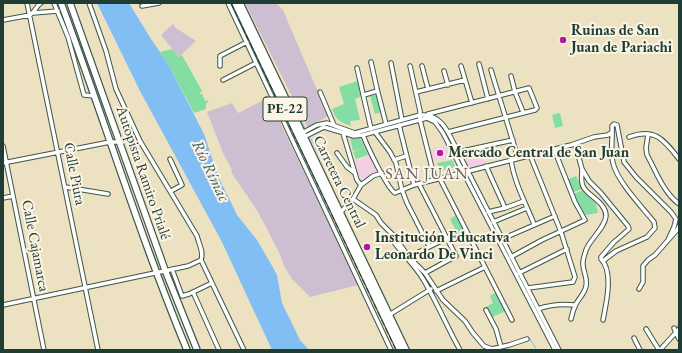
<!DOCTYPE html>
<html>
<head>
<meta charset="utf-8">
<style>
	body { margin:0 }
	#map { position:relative; width:682px; height:353px; overflow:hidden; background:#ece2c1; font-family:"EB Garamond",serif }
	canvas { display:block }
	.frame { position:absolute; inset:0; border:4px solid #1f3d34; pointer-events:none }
</style>
</head>
<body>
<div id="map">
<canvas width="682" height="353"></canvas>
<div class="frame"></div>
</div>
<script>
const ctx = document.querySelector('canvas').getContext('2d');
ctx.lineJoin = 'round';
function fillPath(path, color) {
  ctx.fillStyle = color;
  ctx.fill(path, 'evenodd');
}
function strokePath(path, color, width, dash) {
  ctx.strokeStyle = color;
  ctx.lineWidth = width;
  ctx.lineCap = dash ? 'butt' : 'round';
  ctx.setLineDash(dash || []);
  ctx.stroke(path);
}
function write(font, color, halo, rows, align = 'center') {
  ctx.font = font + ' "EB Garamond",serif';
  ctx.lineWidth = 4;
  ctx.setLineDash([]);
  ctx.textBaseline = 'middle';
  ctx.strokeStyle = halo;
  ctx.fillStyle = color;
  for (const [text, x, y, turn = 0] of rows) {
    ctx.save();
    ctx.translate(x, y);
    ctx.rotate((+turn || 0) * Math.PI / 180);
    ctx.textAlign = isNaN(turn) ? turn : align;
    if (halo) ctx.strokeText(text, 0, 0);
    ctx.fillText(text, 0, 0);
    ctx.restore();
  }
}
fillPath(new Path2D(`
	M 445,145 L 451,157 L 432,162 L 429,149 Z
	M 480,148 L 484,164 L 469,168 L 462,153 Z
	M 371,155 L 379,171 L 363,180 L 362,178 L 358,177 L 353,162 Z`), '#f1d0e3');
fillPath(new Path2D(`
	M 245,3 L 276,3 L 283,10 L 328,116 L 308,128 Z
	M 173,24 L 176,28 L 196,41 L 179,57 L 161,35 Z
	M 268,98 L 358,283 L 358,285 L 310,297 L 292,279 L 284,266 L 280,254 L 258,212 L 231,172 L 232,170 L 223,153 L 207,112 L 232,103 L 238,113 Z`), '#cebed1');
fillPath(new Path2D(`
	M 172,49 L 179,57 L 182,55 L 202,91 L 199,94 L 202,94 L 205,101 L 209,100 L 206,104 L 206,109 L 194,113 L 168,64 L 160,52 Z
	M 358,81 L 362,96 L 355,99 L 360,120 L 350,121 L 351,126 C 340,122 336,120 332,109 L 344,104 L 339,87 Z
	M 377,95 L 381,112 L 375,114 L 370,96 Z
	M 560,113 L 563,126 L 555,128 L 552,115 Z
	M 360,137 L 368,155 L 356,159 L 353,152 L 361,149 L 353,151 L 350,138 L 354,139 Z
	M 452,160 L 456,167 L 441,171 L 437,163 Z
	M 576,176 L 582,189 L 574,192 L 568,179 Z
	M 583,190 L 596,204 L 598,213 L 586,215 L 578,203 L 574,194 Z
	M 456,215 L 468,238 L 461,241 L 450,219 Z
	M 496,292 L 506,311 L 492,317 L 486,307 L 493,303 L 490,296 Z`), '#84dda3');
fillPath(new Path2D(`
	M 97,3 L 129,3 L 151,39 L 168,64 L 204,134 L 218,176 L 237,215 L 257,240 L 271,264 L 277,275 L 282,303 L 300,340 L 309,350 L 272,350 L 222,242 L 140,91 Z`), '#81bef4');
strokePath(new Path2D(`
	M 295,108 L 298,114
	M 299,117 L 305,128
	M 309,136 L 330,173 L 351,196
	M 360,206 L 371,213
	M 375,217 L 382,227 L 390,235
	M 418,269 C 427,279 432,290 441,300
	M 445,304 L 453,311
	M 676,328 L 679,323
	M 519,340 L 527,337 L 530,339 L 537,350
	M 659,347 L 665,341`), '#81bef4', 1);
const minor = new Path2D(`
	M 27,3 L 98,350
	M 54,3 L 68,37 L 84,95 L 94,96
	M 89,3 L 106,51 L 116,89 L 140,141 L 197,236 C 199,244 204,252 201,260 L 244,350
	M 228,3 L 391,350
	M 142,6 L 159,3
	M 33,13 L 58,11
	M 3,20 L 30,15 C 35,12 36,6 41,3
	M 371,62 L 377,89 L 386,124
	M 391,63 L 402,120
	M 479,64 L 488,99
	M 220,66 L 220,56 L 247,42
	M 410,66 L 420,111 L 420,120 L 435,180
	M 422,66 L 428,89
	M 461,66 L 472,103
	M 357,68 L 371,129
	M 491,70 L 518,158
	M 444,71 L 448,85
	M 511,76 L 515,92 L 523,112
	M 223,80 L 256,63
	M 320,92 L 334,125
	M 416,92 L 465,80
	M 364,95 L 377,91
	M 428,114 L 529,88 L 537,108 L 535,110 L 448,132
	M 399,125 L 414,185
	M 375,132 L 390,152 L 396,163 L 402,190 L 407,203 L 429,246
	M 302,133 L 317,125 L 327,123 L 355,133 L 420,115 C 443,113 449,135 458,152 L 559,350
	M 363,135 C 367,146 387,188 395,193 L 414,185 L 571,145 L 594,137 L 608,135 L 612,132
	M 648,135 L 646,148 L 647,155 C 656,171 663,192 679,204
	M 304,137 L 324,127 L 354,136 L 363,135 L 427,118 L 435,122 L 443,133 L 555,350
	M 629,137 C 655,127 664,140 679,159
	M 575,144 L 582,169 L 589,181 L 601,193 L 628,226 L 629,229 L 620,237 L 614,242 L 601,257 L 601,259 C 614,272 606,304 603,320
	M 3,146 L 44,350
	M 458,152 L 513,140
	M 337,153 L 347,167 L 355,173
	M 170,159 L 182,185 L 171,191
	M 394,160 L 406,156
	M 511,160 C 514,182 526,204 534,224
	M 3,163 L 110,142 L 119,142
	M 486,166 L 505,208
	M 440,179 L 512,320
	M 419,184 L 456,256 L 425,273
	M 361,185 L 373,176 L 382,173
	M 65,187 L 108,194
	M 3,198 L 13,196
	M 353,199 L 376,215 L 381,223 L 394,236 L 409,257 L 425,273 L 443,300 L 465,321 L 473,333 L 484,346 L 492,349 L 509,345 L 527,339
	M 488,212 L 505,208 L 524,201
	M 340,213 L 353,199 L 361,185 L 357,180 L 343,133
	M 493,222 L 527,208
	M 392,234 L 391,238 C 401,253 414,264 423,279 C 437,302 447,327 460,350
	M 502,239 L 555,216
	M 409,257 L 447,238
	M 511,257 L 542,240 L 585,220 L 575,202 L 554,149
	M 603,261 L 616,251 L 647,237 L 655,228 L 654,222 C 642,207 617,181 613,163 C 610,151 613,138 612,126 L 614,124 L 617,125 L 624,162 L 636,177 L 671,212 L 676,219 L 674,227 L 668,240
	M 172,269 L 182,296 L 189,294 L 212,283
	M 519,273 L 567,249
	M 528,288 L 573,282 L 575,277 L 561,232 L 530,155
	M 639,289 L 643,282 L 643,266 L 648,260 L 655,255 L 677,230 L 679,226
	M 436,291 L 485,267
	M 193,292 L 219,350
	M 3,305 L 188,266 L 201,260
	M 538,309 C 549,305 564,304 575,305
	M 486,310 L 496,329 L 501,347
	M 389,315 L 431,289
	M 571,319 C 572,314 574,308 576,304 C 579,298 585,293 586,286 C 588,277 582,270 583,262 C 583,258 585,254 586,250 C 590,239 605,228 606,216 C 606,203 590,197 584,188 C 580,183 582,175 582,170
	M 674,328 L 679,339
	M 646,329 L 659,350
	M 634,338 L 640,350
	M 660,350 L 679,329`);
const highway = new Path2D(`
	M 61,3 C 104,118 140,237 187,350
	M 70,3 L 165,270 L 197,350
	M 235,3 L 400,350
	M 240,3 L 406,350`);
strokePath(minor, '#3e5649', 5.5);
strokePath(highway, '#3e5649', 8);
strokePath(minor, '#fff', 3.5);
strokePath(highway, '#fff', 5.5);
strokePath(new Path2D(`
	M 231,3 L 396,350`), '#1f3d34', 1, [6, 3]);
for (const [x, y, r, color] of [
	[563,40,4,"#b5179e"],
	[440,153,4,"#b5179e"],
	[367,247,4,"#b5179e"]
]) {
  const dot = new Path2D();
  dot.arc(x, y, r, 0, 2 * Math.PI);
  ctx.fillStyle = color;
  ctx.fill(dot);
  strokePath(dot, '#fcf5e5', 1.5);
}
for (const [x, y, w] of [
	[285,109,44]
]) {
  const box = new Path2D();
  box.roundRect(x - w / 2, y - 12, w, 24, 3);
  ctx.fillStyle = '#fcf5e5';
  ctx.fill(box);
  strokePath(box, '#1f3d34', 1);
}
write('bold 14px', '#1f3d34', null, [
	["PE-22",285,109]
]);
write('bold 15px', '#1f3d34', '#fcf5e5', [
	["Ruinas de San",571,31],
	["Juan de Pariachi",571,48],
	["Mercado Central de San Juan",448,153],
	["Institución Educativa",375,238],
	["Leonardo De Vinci",375,255]
], 'left');
write('15px', '#1f3d34', '#fcf5e5', [
	["Autopista Ramiro Prialé",143,173,71],
	["Calle Piura",74,174,79],
	["Carretera Central",339,182,64],
	["Calle Cajamarca",35,246,79]
]);
write('italic 16px', '#385d64', '#fcf5e5', [
	["Río Rímac",210,171,64]
]);
ctx.letterSpacing = '1px';
write('16px', '#68606a', '#fcf5e5', [
	["SAN JUAN",427,175]
]);
ctx.letterSpacing = '0px';
</script>
</body>
</html>
